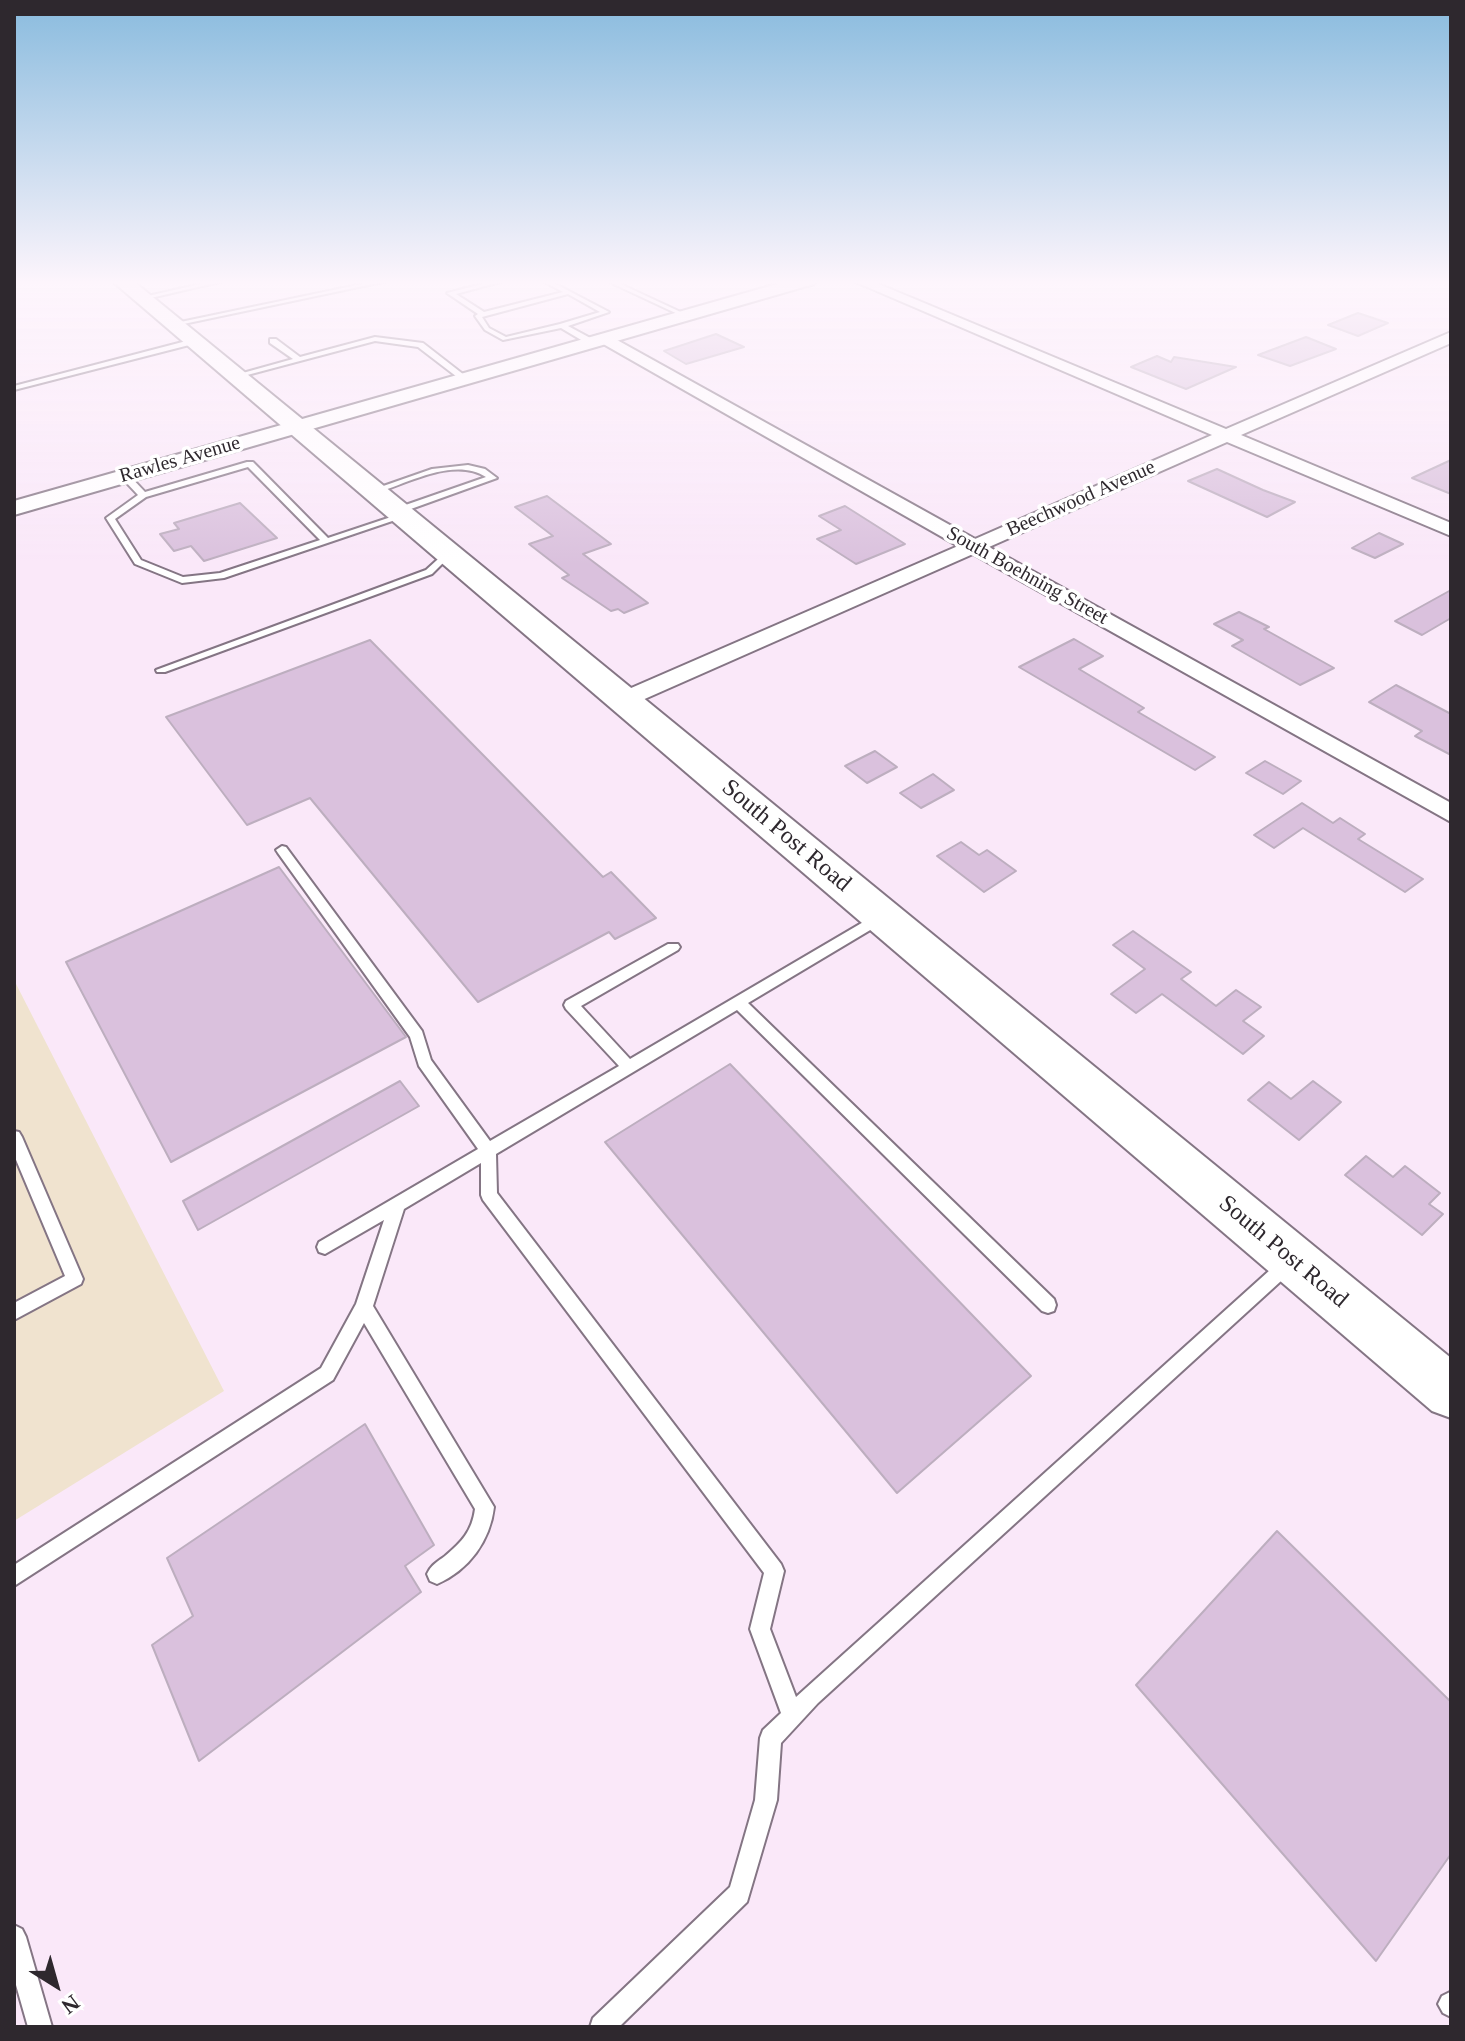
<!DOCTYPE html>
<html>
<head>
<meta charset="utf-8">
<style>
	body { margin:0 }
	#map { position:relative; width:1465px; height:2041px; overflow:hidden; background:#fae8f9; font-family:Georgia,serif }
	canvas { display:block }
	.frame { position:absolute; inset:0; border:16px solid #2e282e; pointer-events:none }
	.north { position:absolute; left:16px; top:1945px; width:80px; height:80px; -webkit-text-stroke:6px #fff; paint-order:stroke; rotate:143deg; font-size:22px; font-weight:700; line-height:32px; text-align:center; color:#2e282e }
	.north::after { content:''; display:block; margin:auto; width:28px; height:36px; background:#2e282e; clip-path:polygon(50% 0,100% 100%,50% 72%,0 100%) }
</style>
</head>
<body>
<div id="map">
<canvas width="1465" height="2041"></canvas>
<div class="frame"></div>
<div class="north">N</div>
</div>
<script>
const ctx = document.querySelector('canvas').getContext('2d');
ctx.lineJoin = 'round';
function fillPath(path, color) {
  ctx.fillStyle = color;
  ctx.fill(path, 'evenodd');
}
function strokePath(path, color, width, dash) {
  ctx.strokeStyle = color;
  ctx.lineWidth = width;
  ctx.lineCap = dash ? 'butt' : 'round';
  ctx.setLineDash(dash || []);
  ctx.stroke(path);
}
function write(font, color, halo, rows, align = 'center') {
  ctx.font = font + ' Georgia,serif';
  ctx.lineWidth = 7;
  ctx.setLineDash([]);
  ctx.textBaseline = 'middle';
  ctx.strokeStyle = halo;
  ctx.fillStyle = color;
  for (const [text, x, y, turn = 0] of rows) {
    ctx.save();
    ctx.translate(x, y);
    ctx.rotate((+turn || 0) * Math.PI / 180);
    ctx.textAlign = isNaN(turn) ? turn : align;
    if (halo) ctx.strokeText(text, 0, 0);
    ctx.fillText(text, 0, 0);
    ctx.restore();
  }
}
fillPath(new Path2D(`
	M 14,980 L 224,1391 L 14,1521 Z`), '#f0e3cf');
const building = new Path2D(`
	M 1358,313 L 1388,323 L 1358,336 L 1328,325 Z
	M 716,334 L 744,347 L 686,364 L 664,351 Z
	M 1306,337 L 1336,349 L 1290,366 L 1258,355 Z
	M 1157,356 L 1171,362 L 1174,357 L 1236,367 L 1186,389 L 1131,367 Z
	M 1451,460 L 1451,494 L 1412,478 Z
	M 1217,469 L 1263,490 L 1295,502 L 1267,517 L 1188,481 Z
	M 547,496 L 611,544 L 583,554 L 648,603 L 624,613 L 618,609 L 611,611 L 562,578 L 569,575 L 529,544 L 553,536 L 515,507 Z
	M 240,503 L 277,538 L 204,561 L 191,546 L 174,551 L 160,534 L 179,529 L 174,523 Z
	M 845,506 L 905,544 L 856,564 L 817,539 L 841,530 L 819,516 Z
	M 1379,533 L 1403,544 L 1375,558 L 1352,548 Z
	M 1451,590 L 1451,618 L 1422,635 L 1395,621 Z
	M 1239,612 L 1269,627 L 1264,629 L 1334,668 L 1300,685 L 1232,646 L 1243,640 L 1214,624 Z
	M 1074,639 L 1103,656 L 1079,669 L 1144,708 L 1138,712 L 1215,757 L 1195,770 L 1019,667 Z
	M 370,640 L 603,877 L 611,872 L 656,918 L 615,939 L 609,932 L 478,1002 L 310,798 L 247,825 L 166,717 Z
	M 1396,685 L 1451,714 L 1451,755 L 1415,736 L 1422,731 L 1369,702 Z
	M 875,751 L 897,767 L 867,783 L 845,766 Z
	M 1265,761 L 1301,781 L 1283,794 L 1246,773 Z
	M 933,774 L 954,790 L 921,808 L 900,793 Z
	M 1302,803 L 1333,823 L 1340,818 L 1365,834 L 1358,839 L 1423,879 L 1405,892 L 1303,828 L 1274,848 L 1254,835 Z
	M 961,842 L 979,855 L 987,850 L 1016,871 L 984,892 L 937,856 Z
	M 279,867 L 406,1037 L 171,1162 L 66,962 Z
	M 1133,931 L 1191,972 L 1181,979 L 1216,1006 L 1236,990 L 1261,1007 L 1243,1021 L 1264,1036 L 1243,1054 L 1162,994 L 1136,1013 L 1111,994 L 1145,969 L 1113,945 Z
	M 730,1064 L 1031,1376 L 897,1493 L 605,1142 Z
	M 400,1081 L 419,1106 L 198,1230 L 183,1201 Z
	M 1313,1081 L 1341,1102 L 1299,1140 L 1248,1100 L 1269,1082 L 1291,1099 Z
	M 1366,1156 L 1393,1177 L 1405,1166 L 1440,1193 L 1429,1204 L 1443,1214 L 1422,1235 L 1345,1175 Z
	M 365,1424 L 434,1545 L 405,1566 L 421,1592 L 199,1761 L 152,1645 L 193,1616 L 167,1558 Z
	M 1277,1531 L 1451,1702 L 1451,1854 L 1376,1961 L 1136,1685 Z`);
fillPath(building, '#dac1dd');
strokePath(building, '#bdaebf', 2);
const service = new Path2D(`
	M 218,280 L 228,280 L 142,300 L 139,298 Z
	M 381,280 L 392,280 L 174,326 L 171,324 Z
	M 498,280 L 507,280 L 456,294 L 484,312 L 563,292 L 541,280 L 548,280 L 609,312 L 568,326 L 594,340 L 594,344 L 588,344 L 561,328 L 503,340 L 485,330 L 475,316 L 478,314 L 447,293 ZM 568,294 L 600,312 L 560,324 L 506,337 L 489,328 L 482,317 Z
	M 605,280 L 612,280 L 687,315 L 682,316 Z
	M 375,337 L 423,343 L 468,378 L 461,380 L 418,347 L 375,341 L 236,378 L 232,376 L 293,359 L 270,343 L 270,339 L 276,339 L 300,357 Z
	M 194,339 L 197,343 L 14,390 L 14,386 Z
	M 247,462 L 253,462 L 328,538 L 400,514 L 407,516 L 224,578 L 182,583 L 135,564 L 106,518 L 138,495 L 122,478 L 122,474 L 128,474 L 145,492 ZM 248,467 L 320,540 L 220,573 L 183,577 L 141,560 L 115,519 L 146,497 Z
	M 468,465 L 485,469 L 497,478 L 397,514 L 394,513 L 394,509 L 486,477 C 454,456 406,484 373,494 L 369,491 L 432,469 Z
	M 448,550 L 453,553 L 432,574 L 165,672 L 157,672 L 156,670 L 426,570 Z
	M 282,846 L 286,847 L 422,1031 L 431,1060 L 490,1141 L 619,1066 L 566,1009 L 564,1005 L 566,1001 L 668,944 L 678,944 L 680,947 L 678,950 L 581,1006 L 630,1059 L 877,914 L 887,914 L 888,917 L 887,920 L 748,1003 L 1054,1299 L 1056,1305 L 1054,1311 L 1048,1313 L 1042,1311 L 737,1010 L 496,1154 L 497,1193 L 781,1564 L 784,1571 L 770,1629 L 796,1697 L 1280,1261 L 1286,1258 L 1292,1261 L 1294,1266 L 1292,1271 L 818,1703 L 781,1743 L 777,1800 L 747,1902 L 619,2027 L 590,2027 L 593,2018 L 730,1887 L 755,1800 L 760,1738 L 763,1730 L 781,1713 L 750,1629 L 764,1573 L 483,1200 L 481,1195 L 481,1163 L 404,1209 L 373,1306 L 494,1507 C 490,1541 469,1570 437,1584 L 430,1581 L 427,1574 C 431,1565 437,1562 445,1556 C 462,1542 472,1531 475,1509 L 364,1323 L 333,1380 L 14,1586 L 14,1565 L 321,1368 L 356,1304 L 384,1220 L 325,1254 L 319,1252 L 317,1247 L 319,1242 L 478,1149 L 419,1066 L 410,1037 L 278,853 L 276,850 Z
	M 14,1131 L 19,1132 L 22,1137 L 83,1279 L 81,1284 L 14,1320 L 14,1303 L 65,1276 L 14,1155 Z
	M 14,1925 L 22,1929 L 26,1937 L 52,2027 L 28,2027 L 14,1978 Z
	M 1450,1992 L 1451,1992 L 1451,2017 L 1443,2013 L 1438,2004 L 1442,1996 Z`);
const minor = new Path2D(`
	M 851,280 L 869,280 L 1226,429 L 1451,332 L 1451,343 L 1241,435 L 1451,523 L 1451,536 L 1227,442 L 989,547 L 1451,803 L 1451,822 L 973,554 L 631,705 L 615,705 L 611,700 L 615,695 L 958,546 L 598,341 L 598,335 L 608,335 L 975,539 L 1212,435 Z`);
const tertiary = new Path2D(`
	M 791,280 L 816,280 L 814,284 L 14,515 L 14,501 Z`);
const secondary = new Path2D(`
	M 111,280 L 132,280 L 1451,1358 L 1451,1418 L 1432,1411 Z`);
strokePath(service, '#847584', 4);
strokePath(minor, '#847584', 4);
strokePath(tertiary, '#847584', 4);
strokePath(secondary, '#847584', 4);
fillPath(service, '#fff');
fillPath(minor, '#fff');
fillPath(tertiary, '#fff');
fillPath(secondary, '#fff');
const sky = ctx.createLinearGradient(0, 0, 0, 565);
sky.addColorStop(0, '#89bbde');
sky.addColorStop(0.5, '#fdf5fc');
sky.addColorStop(1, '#fdf5fc00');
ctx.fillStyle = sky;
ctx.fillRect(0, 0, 1465, 565);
write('20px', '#2e282e', '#fff', [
	["Rawles Avenue",180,460,-16],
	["Beechwood Avenue",1081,499,-24],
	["South Boehning Street",1027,576,29]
]);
write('24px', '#2e282e', '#fff', [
	["South Post Road",786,836,40],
	["South Post Road",1283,1252,40]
]);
</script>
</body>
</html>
